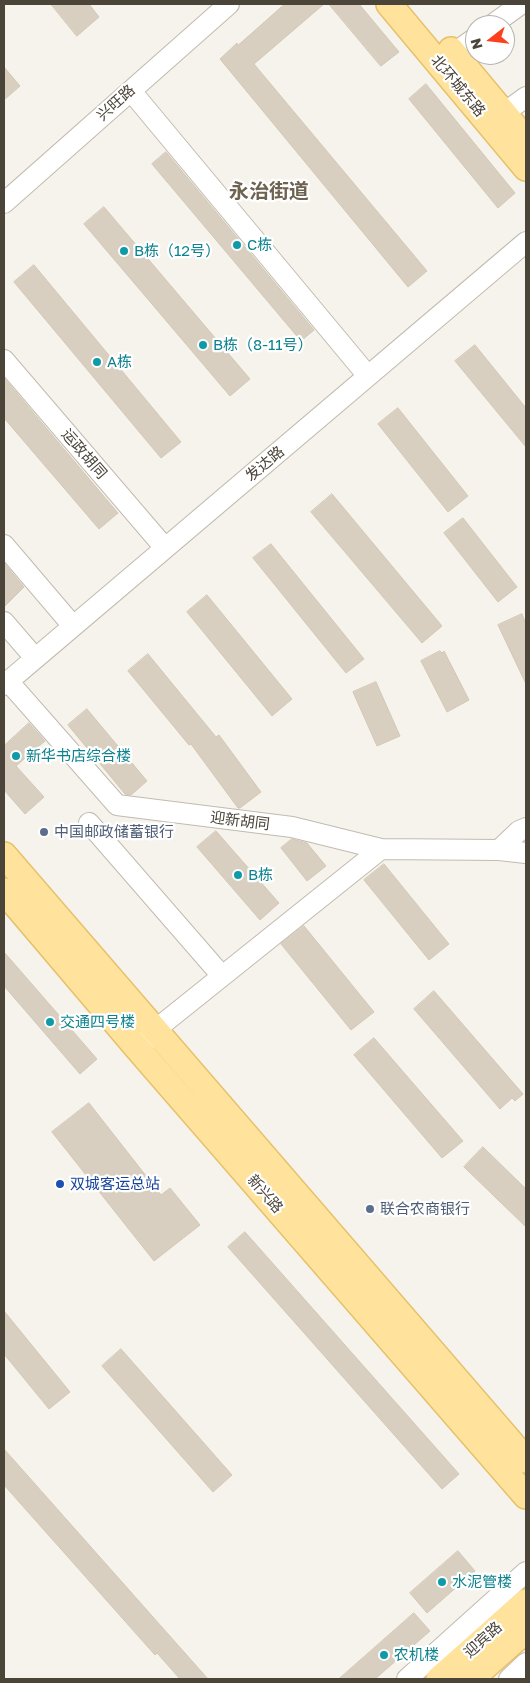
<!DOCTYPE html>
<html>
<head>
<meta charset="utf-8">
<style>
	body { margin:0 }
	#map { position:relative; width:530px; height:1683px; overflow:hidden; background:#f6f3ec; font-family:"Golos Text",sans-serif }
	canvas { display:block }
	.frame { position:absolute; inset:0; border:5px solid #4b4439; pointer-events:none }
	.north { position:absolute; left:465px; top:15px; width:50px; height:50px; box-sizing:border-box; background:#fff; border:1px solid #b7b4b0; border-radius:50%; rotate:254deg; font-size:14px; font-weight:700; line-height:20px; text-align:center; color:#4b4439 }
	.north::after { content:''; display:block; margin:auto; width:18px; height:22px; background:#fc3f1d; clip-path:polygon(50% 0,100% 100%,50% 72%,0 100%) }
</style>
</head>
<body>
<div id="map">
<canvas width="530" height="1683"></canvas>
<div class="frame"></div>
<div class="north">N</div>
</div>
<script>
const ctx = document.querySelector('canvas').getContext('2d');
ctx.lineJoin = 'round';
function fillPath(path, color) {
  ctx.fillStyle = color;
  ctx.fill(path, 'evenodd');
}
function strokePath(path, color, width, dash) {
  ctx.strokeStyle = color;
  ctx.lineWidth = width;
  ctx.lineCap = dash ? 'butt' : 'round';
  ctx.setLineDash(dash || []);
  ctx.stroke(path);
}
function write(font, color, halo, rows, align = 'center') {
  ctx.font = font + ' "Golos Text","Noto Sans SC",sans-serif';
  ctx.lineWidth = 4.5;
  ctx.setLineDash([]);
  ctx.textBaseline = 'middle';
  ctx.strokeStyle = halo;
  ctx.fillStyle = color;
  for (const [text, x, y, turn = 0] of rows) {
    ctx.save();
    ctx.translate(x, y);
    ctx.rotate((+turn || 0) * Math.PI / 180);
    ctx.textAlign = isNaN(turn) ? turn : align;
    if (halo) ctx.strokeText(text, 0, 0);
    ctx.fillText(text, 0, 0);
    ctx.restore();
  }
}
const building = new Path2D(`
	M 51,4 L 89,4 L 99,17 L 77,36 Z
	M 285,4 L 324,4 L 254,64 L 427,271 L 408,287 L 220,59 L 237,43 L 238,45 Z
	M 329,4 L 359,4 L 399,52 L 381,66 Z
	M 4,67 L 20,86 L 4,100 Z
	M 426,84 L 515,193 L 498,208 L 409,99 Z
	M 166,152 L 314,330 L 301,341 L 152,164 Z
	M 104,207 L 250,379 L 230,396 L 84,224 Z
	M 34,265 L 181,442 L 161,458 L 14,282 Z
	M 475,345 L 526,408 L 526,447 L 455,361 Z
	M 4,378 L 118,513 L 99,529 L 4,418 Z
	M 398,408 L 468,496 L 448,512 L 378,424 Z
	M 332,494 L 442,626 L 422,643 L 311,512 Z
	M 463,518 L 517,587 L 498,602 L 444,533 Z
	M 271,544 L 364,659 L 346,673 L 253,558 Z
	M 4,563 L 24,587 L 4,607 Z
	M 207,595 L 292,699 L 272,716 L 187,612 Z
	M 522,614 L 526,624 L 526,684 L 498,625 Z
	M 440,651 L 442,653 L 444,651 L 469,700 L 447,712 L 421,661 Z
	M 148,654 L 216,737 L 219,735 L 261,792 L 240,808 L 238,808 L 191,744 L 189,745 L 128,671 Z
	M 376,682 L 400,736 L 377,746 L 353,692 Z
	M 87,709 L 147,781 L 131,795 L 125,794 L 68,725 Z
	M 29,723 L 45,741 L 16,766 L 44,797 L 25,814 L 4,790 L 4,746 Z
	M 216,831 L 279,903 L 260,920 L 197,847 Z
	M 292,839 L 307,843 L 326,866 L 307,881 L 281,848 Z
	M 384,864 L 449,944 L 429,960 L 364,880 Z
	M 304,926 L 374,1012 L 351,1030 L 281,944 Z
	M 4,952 L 97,1059 L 80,1074 L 4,986 Z
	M 434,991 L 523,1094 L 515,1101 L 512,1098 L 500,1109 L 414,1009 Z
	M 374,1038 L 463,1141 L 442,1158 L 354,1055 Z
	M 89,1103 L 161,1195 L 170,1188 L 200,1225 L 154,1261 L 52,1132 Z
	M 483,1147 L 526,1189 L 526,1227 L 464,1167 Z
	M 245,1232 L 459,1474 L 442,1489 L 228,1247 Z
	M 4,1311 L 70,1392 L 49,1409 L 4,1354 Z
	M 121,1349 L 232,1475 L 213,1492 L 102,1366 Z
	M 4,1449 L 208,1679 L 180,1679 L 157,1653 L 155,1655 L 4,1485 Z
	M 458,1551 L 475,1571 L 427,1613 L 410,1593 Z
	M 414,1613 L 430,1631 L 375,1679 L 339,1679 Z`);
fillPath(building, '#d8cfc1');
strokePath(building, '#d3c7b4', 1);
const minor = new Path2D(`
	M 492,25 L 521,4
	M 453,54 L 475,38
	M 131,91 L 368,376
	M 504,113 L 526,97
	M 4,203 L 229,4
	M 4,360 L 165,548
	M 4,545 L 73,626
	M 4,622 L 35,658
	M 8,681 L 117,805 L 292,827 L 381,849 L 499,850 L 526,853
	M 4,685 L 526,242
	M 89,823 L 222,976
	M 499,850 L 519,831 L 526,828
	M 145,1042 L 155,1030 L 381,849
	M 407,1679 L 526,1572
	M 509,1679 L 526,1663`);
const major = new Path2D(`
	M 389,4 L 526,168
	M 451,50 L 526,140
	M 4,855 L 526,1460
	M 4,891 L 138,1049 L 526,1496
	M 439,1679 L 526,1602
	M 471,1679 L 526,1630`);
strokePath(minor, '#c2bbae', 22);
strokePath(major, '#e6c16a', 28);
strokePath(minor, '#fff', 20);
strokePath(major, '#ffe39c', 25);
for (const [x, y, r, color] of [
	[237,245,5,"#0f9aa8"],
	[124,251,5,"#0f9aa8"],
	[203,345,5,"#0f9aa8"],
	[97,362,5,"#0f9aa8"],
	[16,756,5,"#0f9aa8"],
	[44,832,5,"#5c6f8a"],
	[238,875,5,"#0f9aa8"],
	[50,1022,5,"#0f9aa8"],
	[60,1184,5,"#1a4fb4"],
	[370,1209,5,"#5c6f8a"],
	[442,1582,5,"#0f9aa8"],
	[384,1655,5,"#0f9aa8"]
]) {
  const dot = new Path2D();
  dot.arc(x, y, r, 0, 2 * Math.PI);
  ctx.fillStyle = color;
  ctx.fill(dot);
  strokePath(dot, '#fff', 2);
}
write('15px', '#4b4439', '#fff', [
	["北环城东路",458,86,50],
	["兴旺路",116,103,-42],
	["运政胡同",84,454,49],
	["发达路",265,464,-40],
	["迎新胡同",240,821,7],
	["新兴路",265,1194,49],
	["迎宾路",483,1640,-42]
]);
write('15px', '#0d838f', '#fff', [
	["C栋",247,245],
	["B栋（12号）",134,251],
	["B栋（8-11号）",213,345],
	["A栋",107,362],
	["新华书店综合楼",26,756],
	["B栋",248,875],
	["交通四号楼",60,1022],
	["水泥管楼",452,1582],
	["农机楼",394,1655]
], 'left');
write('15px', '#4e5e75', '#fff', [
	["中国邮政储蓄银行",54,832],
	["联合农商银行",380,1209]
], 'left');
write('15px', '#164399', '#fff', [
	["双城客运总站",70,1184]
], 'left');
write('bold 20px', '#6e6250', '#fff', [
	["永治街道",269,192]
]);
</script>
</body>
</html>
